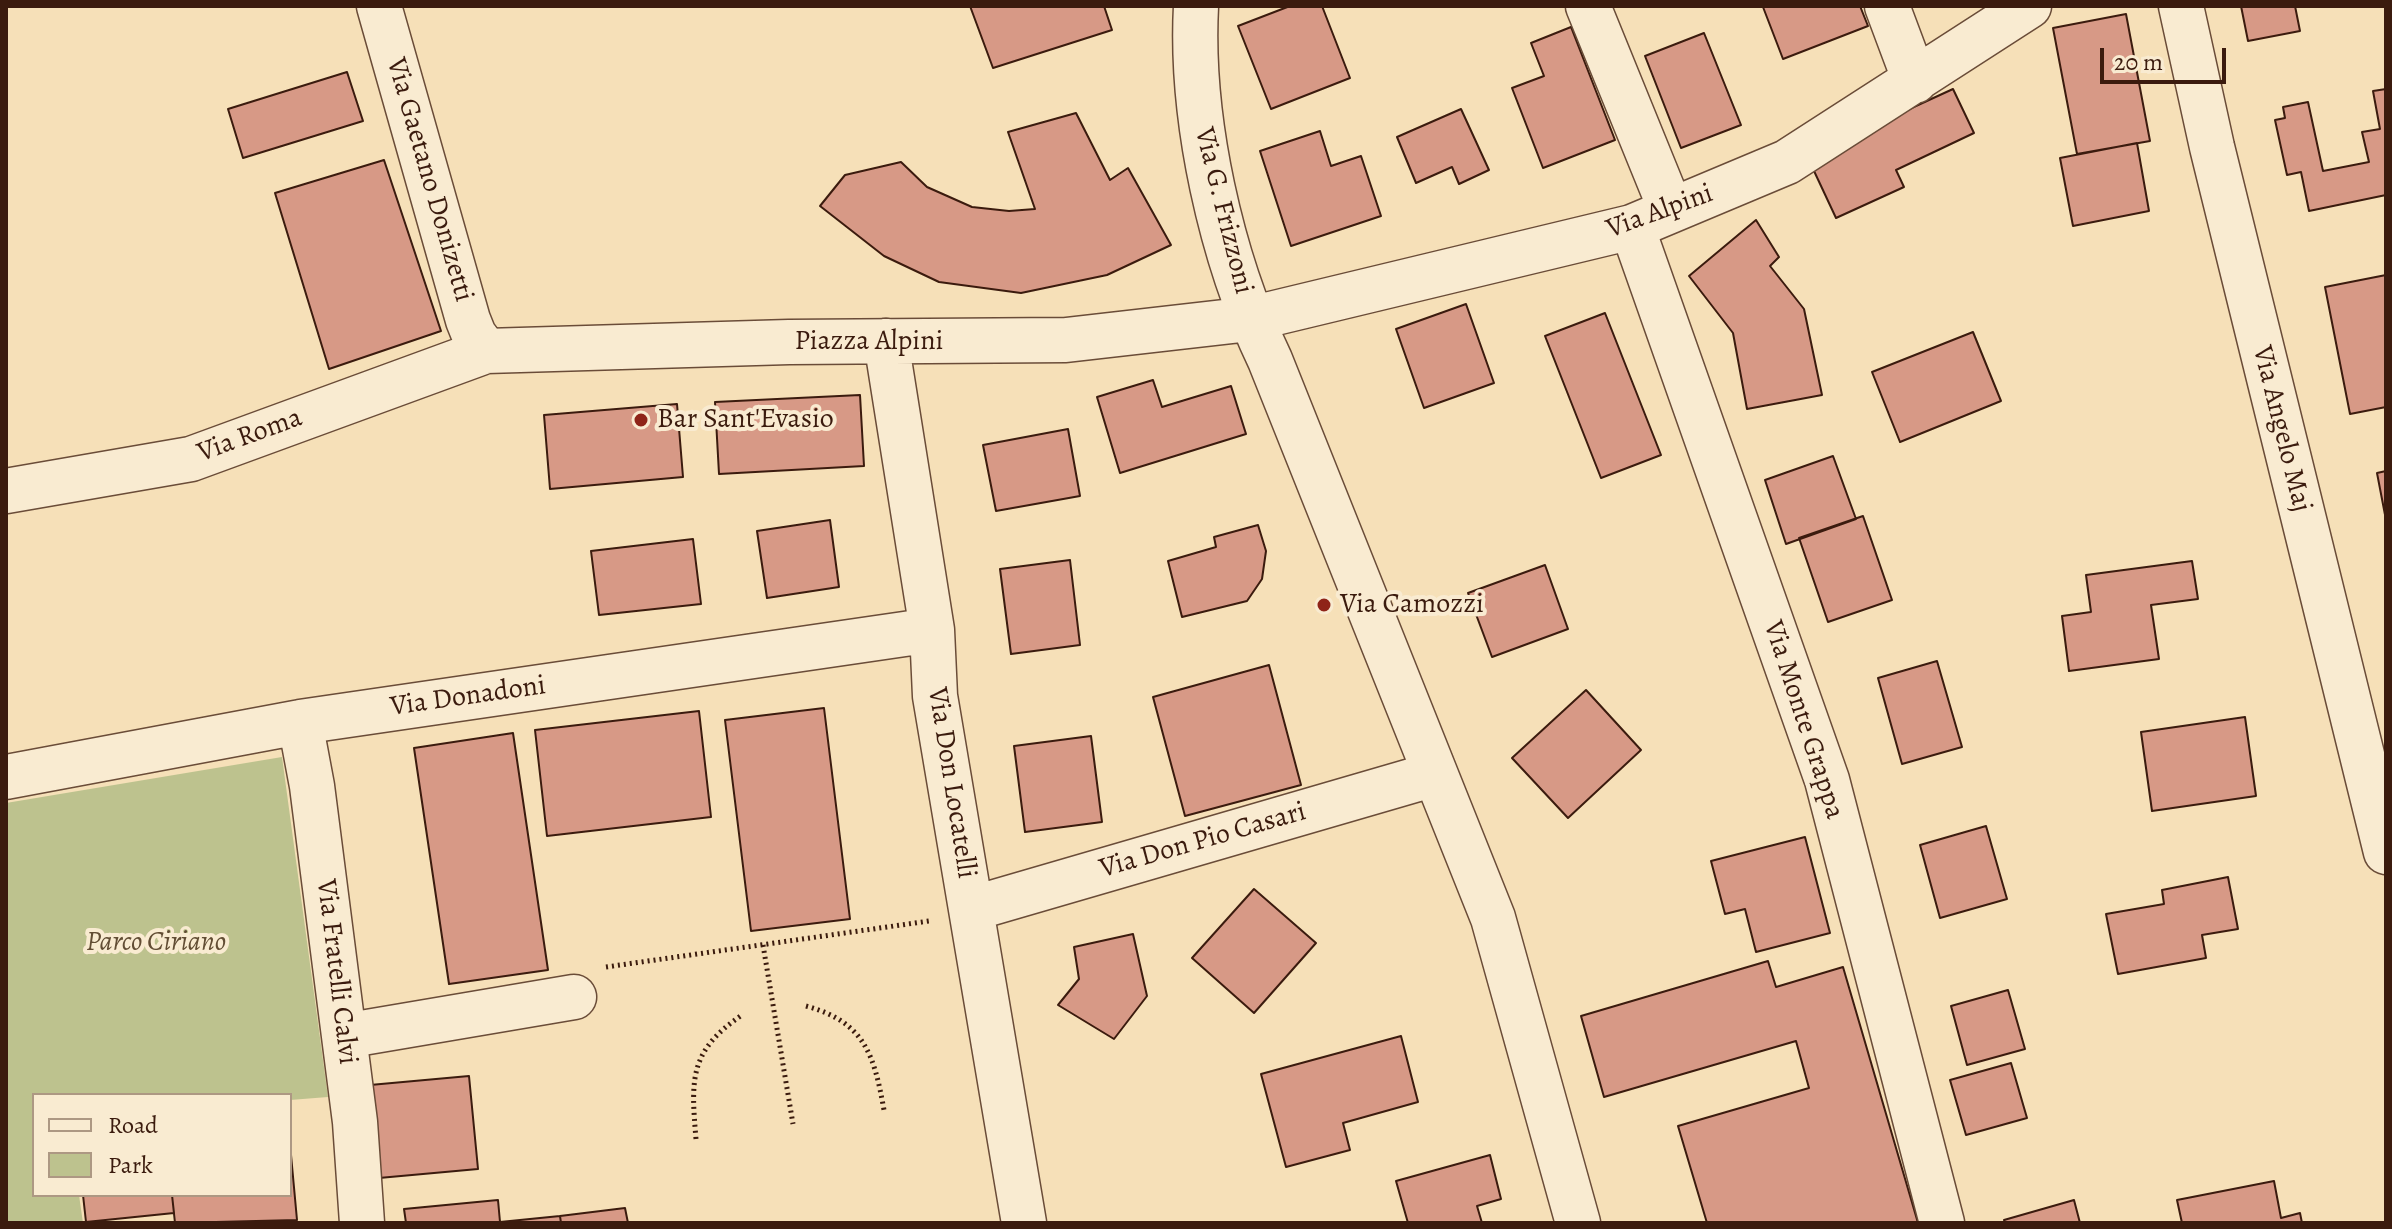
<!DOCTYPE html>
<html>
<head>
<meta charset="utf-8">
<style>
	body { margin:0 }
	#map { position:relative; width:2392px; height:1229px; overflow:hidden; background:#f6e0b8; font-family:Alegreya,serif }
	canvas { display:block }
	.frame { position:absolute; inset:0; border:8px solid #3b1b0e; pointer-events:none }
	.legend { position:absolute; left:32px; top:1093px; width:260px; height:104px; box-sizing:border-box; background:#f9ebd1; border:2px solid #ad9883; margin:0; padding:10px 14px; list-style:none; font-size:24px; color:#3b1b0e }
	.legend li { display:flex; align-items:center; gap:16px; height:40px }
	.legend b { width:40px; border:2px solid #ad9883 }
	.scale { position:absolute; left:2100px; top:48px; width:126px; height:36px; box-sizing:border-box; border:4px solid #3b1b0e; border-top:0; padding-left:10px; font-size:24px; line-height:28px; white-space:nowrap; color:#3b1b0e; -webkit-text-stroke:6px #f9ebd1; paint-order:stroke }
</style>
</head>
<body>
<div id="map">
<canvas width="2392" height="1229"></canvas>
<div class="frame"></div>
<ul class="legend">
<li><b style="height:10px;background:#f9ebd1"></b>Road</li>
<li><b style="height:22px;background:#bdc28e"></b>Park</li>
</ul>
<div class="scale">20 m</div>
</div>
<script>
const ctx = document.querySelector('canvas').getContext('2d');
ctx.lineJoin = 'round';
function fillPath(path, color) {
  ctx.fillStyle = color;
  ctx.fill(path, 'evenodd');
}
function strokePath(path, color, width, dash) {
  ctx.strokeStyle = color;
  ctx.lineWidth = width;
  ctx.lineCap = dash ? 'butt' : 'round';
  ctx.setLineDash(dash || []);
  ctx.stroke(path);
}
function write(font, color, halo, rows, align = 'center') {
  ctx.font = font + ' Alegreya,serif';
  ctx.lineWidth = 8;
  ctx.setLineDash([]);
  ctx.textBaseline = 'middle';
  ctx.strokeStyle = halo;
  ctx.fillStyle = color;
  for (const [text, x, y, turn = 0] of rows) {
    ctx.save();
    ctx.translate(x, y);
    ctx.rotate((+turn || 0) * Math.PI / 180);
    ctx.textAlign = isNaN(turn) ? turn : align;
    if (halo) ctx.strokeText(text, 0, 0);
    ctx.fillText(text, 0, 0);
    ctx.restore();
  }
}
fillPath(new Path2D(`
	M 282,757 L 328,1097 L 290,1100 L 290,1095 L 34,1095 L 34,1195 L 79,1195 L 83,1223 L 6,1223 L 6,803 Z`), '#bdc28e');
const building = new Path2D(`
	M 970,6 L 1104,6 L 1112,30 L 993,68 Z
	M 1290,6 L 1322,6 L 1350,78 L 1271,109 L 1238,26 Z
	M 1766,6 L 1860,6 L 1868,26 L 1783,59 L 1763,7 Z
	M 2241,6 L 2295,6 L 2300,31 L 2248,41 Z
	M 2126,14 L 2150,141 L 2077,154 L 2053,28 Z
	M 1571,27 L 1615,140 L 1543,168 L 1512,88 L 1544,76 L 1531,43 Z
	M 1704,33 L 1741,125 L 1681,148 L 1645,56 Z
	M 347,72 L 363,121 L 243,158 L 228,109 Z
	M 1953,89 L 1974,133 L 1896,170 L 1904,187 L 1836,218 L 1807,156 Z
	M 2386,89 L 2386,195 L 2309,211 L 2301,172 L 2287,175 L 2275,120 L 2285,118 L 2283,107 L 2308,102 L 2323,171 L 2369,162 L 2362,132 L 2380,129 L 2373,91 Z
	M 1461,109 L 1489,170 L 1459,184 L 1452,167 L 1416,183 L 1397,137 Z
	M 1076,113 L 1110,180 L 1128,168 L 1171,245 L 1107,275 L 1021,293 L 939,282 L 884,256 L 820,206 L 845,175 L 901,162 L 927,187 L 972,207 L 1009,211 L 1035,209 L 1008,132 Z
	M 1320,131 L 1331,166 L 1361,156 L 1381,216 L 1291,246 L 1260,151 Z
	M 2137,143 L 2149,211 L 2073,226 L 2060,158 Z
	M 384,160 L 441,331 L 329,369 L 275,193 Z
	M 1756,220 L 1779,257 L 1770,266 L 1804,309 L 1822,395 L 1747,409 L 1733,333 L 1689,276 Z
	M 2386,275 L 2386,407 L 2350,414 L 2325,287 Z
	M 1466,304 L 1494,383 L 1424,408 L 1396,329 Z
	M 1605,313 L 1661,455 L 1601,478 L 1545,336 Z
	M 1973,332 L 2001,401 L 1900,442 L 1872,372 Z
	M 1153,380 L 1162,407 L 1231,386 L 1246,434 L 1120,473 L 1097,397 Z
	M 860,395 L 864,466 L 719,474 L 715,402 Z
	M 677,404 L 683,477 L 550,489 L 544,415 Z
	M 1068,429 L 1080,496 L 996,511 L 983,445 Z
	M 1833,456 L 1856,519 L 1786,544 L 1765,480 Z
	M 2386,471 L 2386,520 L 2377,473 Z
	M 1863,516 L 1892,600 L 1828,622 L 1799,538 Z
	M 830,520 L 839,587 L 767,598 L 757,531 Z
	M 1258,525 L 1266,551 L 1262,579 L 1247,601 L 1182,617 L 1168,561 L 1216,547 L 1214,537 Z
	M 693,539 L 701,604 L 599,615 L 591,551 Z
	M 1070,560 L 1080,645 L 1011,654 L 1000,569 Z
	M 2192,561 L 2198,599 L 2151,605 L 2159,659 L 2069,671 L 2062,616 L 2091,612 L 2086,575 Z
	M 1545,565 L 1568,629 L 1492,657 L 1468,593 Z
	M 1937,661 L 1962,747 L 1902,764 L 1878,678 Z
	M 1269,665 L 1301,785 L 1185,816 L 1153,697 Z
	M 1586,690 L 1641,750 L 1568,818 L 1512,758 Z
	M 824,708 L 850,919 L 751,931 L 725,720 Z
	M 699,711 L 711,817 L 547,836 L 535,730 Z
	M 2245,717 L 2256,796 L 2152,811 L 2141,732 Z
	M 513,733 L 548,970 L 449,984 L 414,748 Z
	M 1091,736 L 1102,822 L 1025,832 L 1014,746 Z
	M 1986,826 L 2007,899 L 1940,918 L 1920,845 Z
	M 1805,837 L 1830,933 L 1756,952 L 1745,909 L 1725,914 L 1711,861 Z
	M 2228,877 L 2238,929 L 2202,935 L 2206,958 L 2118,974 L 2106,914 L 2164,904 L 2162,890 Z
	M 1254,889 L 1316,943 L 1254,1013 L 1192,958 Z
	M 1133,934 L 1147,996 L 1114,1039 L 1058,1005 L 1079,979 L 1074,947 Z
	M 1768,961 L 1776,987 L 1843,967 L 1918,1223 L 1707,1223 L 1678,1126 L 1809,1088 L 1796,1041 L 1604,1097 L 1581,1016 Z
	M 2008,990 L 2025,1049 L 1967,1065 L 1951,1006 Z
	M 1401,1036 L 1418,1102 L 1343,1123 L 1350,1150 L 1286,1167 L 1261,1074 Z
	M 2011,1063 L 2027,1118 L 1966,1135 L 1950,1080 Z
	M 469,1076 L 478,1169 L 379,1178 L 370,1085 Z
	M 290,1144 L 297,1220 L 175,1223 L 172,1195 L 290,1195 Z
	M 1490,1155 L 1501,1199 L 1477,1206 L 1482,1223 L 1408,1223 L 1396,1181 Z
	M 2274,1181 L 2281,1218 L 2300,1213 L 2302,1223 L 2182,1223 L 2177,1200 Z
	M 83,1195 L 172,1195 L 174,1213 L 86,1222 Z
	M 498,1200 L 500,1222 L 560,1216 L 561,1223 L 406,1223 L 404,1209 Z
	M 2074,1200 L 2080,1223 L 2005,1223 L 2004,1220 Z
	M 625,1208 L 628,1223 L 561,1223 L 560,1216 Z`);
fillPath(building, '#d79986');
strokePath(building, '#3b1b0e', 2);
const minor = new Path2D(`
	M 379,6 L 468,320 L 474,335 L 486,351
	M 1196,6 C 1190,119 1221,258 1270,360 L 1493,918 L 1578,1223
	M 1588,6 L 1671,210
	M 1887,6 L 1915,81
	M 2181,6 L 2212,147 L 2386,852
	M 1632,227 L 1827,780 L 1942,1223
	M 886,341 L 932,630 L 935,696 L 1024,1223
	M 6,491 L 191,459 L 486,351 L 789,342 L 1066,340 L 1250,319 L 1632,227 L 1787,162 L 2029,6
	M 300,722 L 312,786 L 355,1122 L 362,1223
	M 6,777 L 300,722 L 932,630
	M 971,909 L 1435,774
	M 344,1036 L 574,997`);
strokePath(minor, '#6a4c38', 47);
strokePath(new Path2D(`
	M 763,945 L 793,1124
	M 606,967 L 929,921
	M 806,1006 C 865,1022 874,1055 884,1110
	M 696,1139 C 691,1079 689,1051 742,1015`), '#3b1b0e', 5, [2, 4]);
strokePath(minor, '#f9ebd1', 44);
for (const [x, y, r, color] of [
	[641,420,8,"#8f2418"],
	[1324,605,8,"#8f2418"]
]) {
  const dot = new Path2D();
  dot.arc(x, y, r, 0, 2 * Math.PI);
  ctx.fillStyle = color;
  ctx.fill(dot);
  strokePath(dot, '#f9ebd1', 3);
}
write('28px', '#3b1b0e', '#f9ebd1', [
	["Via Gaetano Donizetti",429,180,74],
	["Via G. Frizzoni",1223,211,76],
	["Via Alpini",1660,212,-20],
	["Piazza Alpini",869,342],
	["Via Angelo Maj",2281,429,76],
	["Via Roma",250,436,-20],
	["Via Donadoni",468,697,-8],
	["Via Monte Grappa",1803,720,72],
	["Via Don Locatelli",951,783,81],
	["Via Don Pio Casari",1203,841,-16],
	["Via Fratelli Calvi",336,972,83]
]);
write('28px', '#3b1b0e', '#f9ebd1', [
	["Bar Sant'Evasio",657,420],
	["Via Camozzi",1340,605]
], 'left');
write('italic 28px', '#624d34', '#f9ebd1', [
	["Parco Ciriano",156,943]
]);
</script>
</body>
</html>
